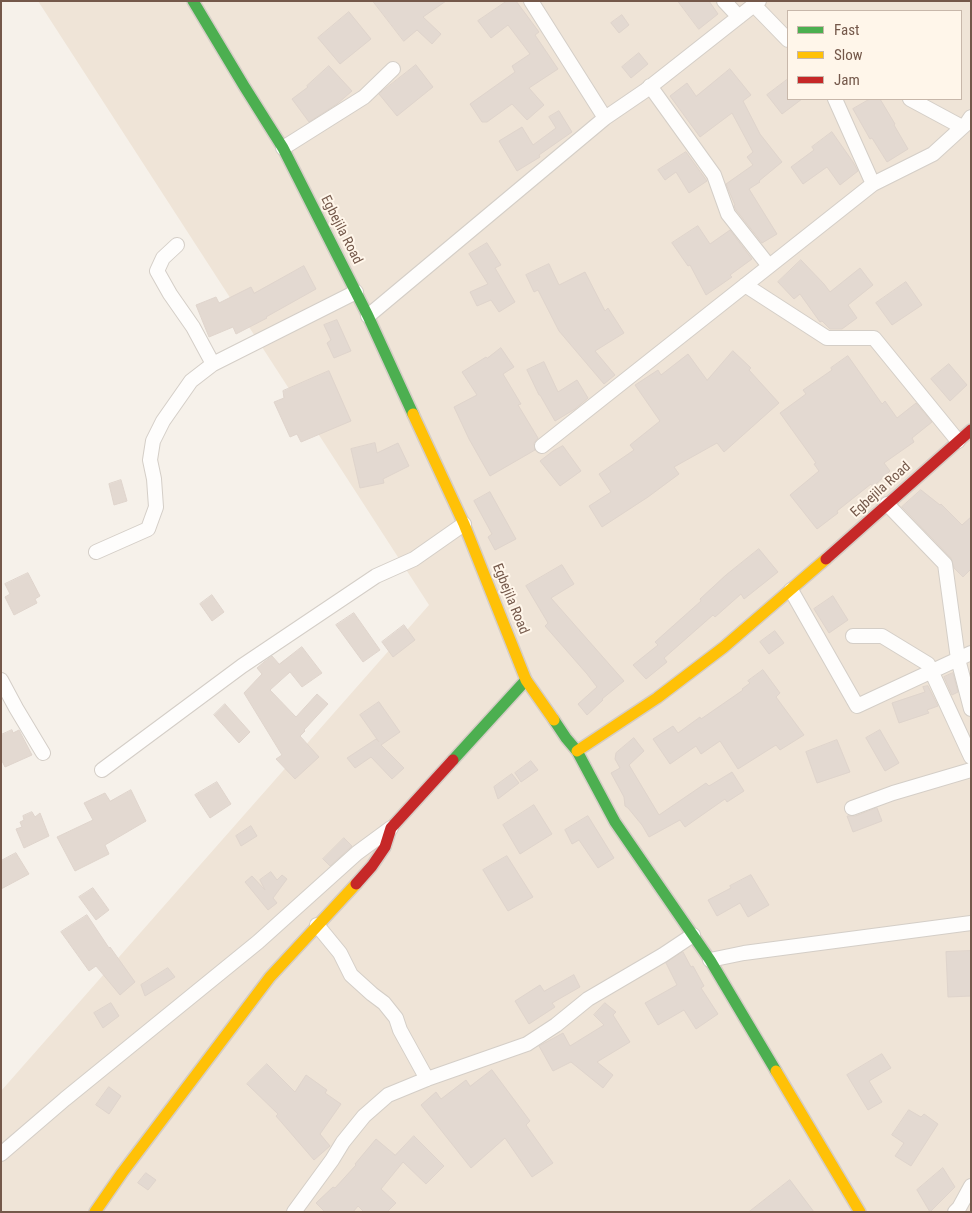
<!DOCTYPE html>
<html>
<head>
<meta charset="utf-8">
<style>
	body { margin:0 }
	#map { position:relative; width:972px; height:1213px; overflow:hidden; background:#f6f1ea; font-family:"Roboto Condensed",sans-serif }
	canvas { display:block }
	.frame { position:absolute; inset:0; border:2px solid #74584a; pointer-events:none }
	.legend { position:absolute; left:787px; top:10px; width:175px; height:90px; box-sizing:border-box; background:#fff6ea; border:1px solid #c7b7aa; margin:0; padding:6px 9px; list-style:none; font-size:15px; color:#74584a }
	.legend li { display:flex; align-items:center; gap:10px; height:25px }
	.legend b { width:25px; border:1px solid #c7b7aa }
</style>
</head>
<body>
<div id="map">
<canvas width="972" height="1213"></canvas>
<div class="frame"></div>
<ul class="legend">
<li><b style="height:6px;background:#4caf50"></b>Fast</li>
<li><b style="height:6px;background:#ffc107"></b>Slow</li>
<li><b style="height:6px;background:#c62828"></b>Jam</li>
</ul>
</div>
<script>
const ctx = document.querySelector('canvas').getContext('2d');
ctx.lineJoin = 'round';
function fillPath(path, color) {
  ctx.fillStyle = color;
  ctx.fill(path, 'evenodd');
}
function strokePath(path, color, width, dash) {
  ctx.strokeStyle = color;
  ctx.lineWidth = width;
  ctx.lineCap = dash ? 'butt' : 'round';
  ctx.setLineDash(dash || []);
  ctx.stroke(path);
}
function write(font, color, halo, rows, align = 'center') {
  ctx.font = font + ' "Roboto Condensed",sans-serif';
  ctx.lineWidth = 4;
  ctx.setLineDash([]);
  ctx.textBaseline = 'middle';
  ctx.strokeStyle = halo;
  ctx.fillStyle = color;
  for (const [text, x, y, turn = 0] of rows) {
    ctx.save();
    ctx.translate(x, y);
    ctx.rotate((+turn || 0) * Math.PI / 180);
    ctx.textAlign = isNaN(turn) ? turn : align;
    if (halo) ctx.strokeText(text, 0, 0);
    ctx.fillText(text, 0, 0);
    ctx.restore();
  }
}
fillPath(new Path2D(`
	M 38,1 L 971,1 L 971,1212 L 1,1212 L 1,1091 L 429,605 ZM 788,11 L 961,11 L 961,99 L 788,99 Z`), '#efe4d7');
const building = new Path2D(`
	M 373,1 L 446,1 L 423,17 L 441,34 L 432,44 L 417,30 L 404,41 Z
	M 507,1 L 516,1 L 539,32 L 535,35 L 558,69 L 529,88 L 544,105 L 527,120 L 512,104 L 487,122 L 482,122 L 470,104 L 515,72 L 512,66 L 530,54 L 508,25 L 491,38 L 478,21 Z
	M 678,1 L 709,1 L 718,14 L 699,29 Z
	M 349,12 L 371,39 L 340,64 L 318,38 Z
	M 622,15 L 629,25 L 619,33 L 611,23 Z
	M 639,53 L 648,64 L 631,78 L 622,67 Z
	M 416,65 L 433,87 L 397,116 L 379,94 Z
	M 329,66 L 352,91 L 337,104 L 309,122 L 292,99 L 308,87 L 307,86 Z
	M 730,69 L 751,95 L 743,101 L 760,134 L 782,162 L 759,181 L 760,182 L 749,189 L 777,234 L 762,243 L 736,210 L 734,206 L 735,205 L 726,184 L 753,165 L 747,157 L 753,152 L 732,113 L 700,137 L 670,96 L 687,83 L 696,96 Z
	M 788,79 L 788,99 L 802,99 L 782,114 L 767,95 Z
	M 870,99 L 880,99 L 895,124 L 894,125 L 908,149 L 887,162 L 872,138 L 870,139 L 853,109 Z
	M 559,111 L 572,132 L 539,155 L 540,157 L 517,171 L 499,141 L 522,127 L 533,145 L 556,128 L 549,117 Z
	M 832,132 L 853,162 L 858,171 L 840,185 L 827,167 L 803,184 L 791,167 L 814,150 L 812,147 Z
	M 686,152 L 707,181 L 689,193 L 676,172 L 665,180 L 658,170 Z
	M 698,226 L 710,244 L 730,230 L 752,259 L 730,275 L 732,277 L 706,295 L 690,265 L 688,266 L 672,243 Z
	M 487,243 L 501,265 L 495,268 L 515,302 L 499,312 L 491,300 L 477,306 L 470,292 L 488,284 L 469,254 Z
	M 801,260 L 824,284 L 830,292 L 860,268 L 873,285 L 848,305 L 857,318 L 842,329 L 830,329 L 822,321 L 820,322 L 800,294 L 794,299 L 778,282 Z
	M 549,264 L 559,285 L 585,272 L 605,311 L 608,308 L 624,333 L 595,351 L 615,375 L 604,384 L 559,331 L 538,290 L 534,292 L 526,275 Z
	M 304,266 L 316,289 L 266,317 L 267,318 L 236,334 L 233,327 L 209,337 L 196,305 L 216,297 L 219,303 L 251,287 L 254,293 Z
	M 906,282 L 922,305 L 892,325 L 876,303 Z
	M 337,320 L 351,351 L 334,358 L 327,343 L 331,340 L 324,325 Z
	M 501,348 L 514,367 L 503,374 L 521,404 L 518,405 L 538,438 L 534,443 L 535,450 L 490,476 L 469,439 L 454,407 L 477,395 L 462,372 L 486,357 L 487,358 Z
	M 733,351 L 751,368 L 749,370 L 779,403 L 724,452 L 717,443 L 674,467 L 679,474 L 648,497 L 602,527 L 589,506 L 611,492 L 599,474 L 634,450 L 630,445 L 660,421 L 635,385 L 658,370 L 661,375 L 688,354 L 707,380 Z
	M 848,356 L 882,404 L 885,401 L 897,418 L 916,403 L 932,422 L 912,438 L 914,442 L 884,463 L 890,471 L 873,487 L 871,484 L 837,511 L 838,513 L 817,529 L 790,495 L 819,471 L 814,464 L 816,463 L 780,413 L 806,394 L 803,390 L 832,370 L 831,368 Z
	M 544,362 L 558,392 L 577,380 L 588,398 L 575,409 L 555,421 L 540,395 L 539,395 L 527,370 Z
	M 949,364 L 967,385 L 950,401 L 931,379 Z
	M 329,371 L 351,421 L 301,442 L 297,434 L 290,437 L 274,402 L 284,398 L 283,391 Z
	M 375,443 L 377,453 L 398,443 L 409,466 L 383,479 L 384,483 L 360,488 L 351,449 Z
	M 563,446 L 581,471 L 560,486 L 540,461 L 553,451 Z
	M 121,480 L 127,501 L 114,505 L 109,484 Z
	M 921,490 L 940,505 L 941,504 L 962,525 L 971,517 L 971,569 L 963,577 L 954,568 L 951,558 L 902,507 Z
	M 490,492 L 516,539 L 495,550 L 488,537 L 492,534 L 474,501 Z
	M 759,549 L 778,572 L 744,599 L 741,594 L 715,617 L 713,615 L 664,658 L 667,662 L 646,679 L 633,665 L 658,645 L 655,642 L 701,601 L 700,599 L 726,575 Z
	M 562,565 L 574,584 L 551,598 L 624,681 L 602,699 L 603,700 L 587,715 L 578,704 L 597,687 L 587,674 L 545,626 L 548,623 L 526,586 Z
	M 28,573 L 40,596 L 35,599 L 37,603 L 14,615 L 5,597 L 10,594 L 5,584 Z
	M 212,595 L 224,612 L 212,621 L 200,604 Z
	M 833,596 L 848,620 L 829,633 L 814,609 Z
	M 354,613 L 380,650 L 363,662 L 336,625 Z
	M 404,625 L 415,640 L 393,657 L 382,642 Z
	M 775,631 L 784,643 L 769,654 L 760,642 Z
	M 302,647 L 322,673 L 302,687 L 290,672 L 270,690 L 296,717 L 317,694 L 328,704 L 304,730 L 305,731 L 300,736 L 319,757 L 295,779 L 276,759 L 282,755 L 244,693 L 262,674 L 257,668 L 264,662 L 272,656 L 279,664 Z
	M 763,670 L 780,693 L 776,697 L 804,735 L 780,750 L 776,745 L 738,769 L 720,741 L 701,754 L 696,746 L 670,764 L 653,739 L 673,726 L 678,733 L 700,717 L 701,719 L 743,690 L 742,689 L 750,683 L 748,681 Z
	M 953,673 L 958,692 L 952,695 L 944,677 Z
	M 928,686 L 938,706 L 927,710 L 929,713 L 899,723 L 892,703 L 925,692 L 923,687 Z
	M 379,702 L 400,732 L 381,745 L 404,768 L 392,779 L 371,757 L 355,768 L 347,758 L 376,739 L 379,742 L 360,715 Z
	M 225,704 L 250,732 L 239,743 L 214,715 Z
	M 12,730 L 13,733 L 19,730 L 32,755 L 5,767 L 1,759 L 1,735 Z
	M 880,730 L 899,763 L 885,771 L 866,738 Z
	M 634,738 L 644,751 L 629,765 L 659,815 L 706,783 L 709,786 L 732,772 L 744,791 L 727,802 L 725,799 L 685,827 L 680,820 L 649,837 L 642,825 L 628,808 L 625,806 L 624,797 L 611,773 L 620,768 L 615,759 L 616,753 Z
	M 837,740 L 850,772 L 817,783 L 806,752 Z
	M 531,761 L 538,770 L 521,782 L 515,773 Z
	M 512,774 L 519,783 L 498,799 L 494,787 Z
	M 217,782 L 231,804 L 210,818 L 195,795 Z
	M 131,790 L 146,821 L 105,845 L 109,854 L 75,871 L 57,837 L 93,820 L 84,803 L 105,793 L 110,801 Z
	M 534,805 L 552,834 L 520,854 L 503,825 Z
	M 877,808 L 882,821 L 853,832 L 847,816 L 855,816 Z
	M 32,812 L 35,817 L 40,813 L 49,836 L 24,848 L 16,829 L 22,827 L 20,822 L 24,820 L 23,816 Z
	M 588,816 L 614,858 L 598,868 L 579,840 L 572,844 L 565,830 Z
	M 251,826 L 257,836 L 241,846 L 236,836 Z
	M 344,838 L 352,846 L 330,866 L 323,859 Z
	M 16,853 L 29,874 L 1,889 L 1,861 Z
	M 507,856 L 533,897 L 508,911 L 483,870 Z
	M 271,872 L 277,880 L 282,875 L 287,879 L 273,898 L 277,903 L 268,910 L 245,882 L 252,876 L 265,890 L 260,880 Z
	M 751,875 L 769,905 L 748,917 L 740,903 L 717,916 L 708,900 L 731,888 L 730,886 Z
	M 93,888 L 109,910 L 96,920 L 79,897 Z
	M 87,915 L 109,948 L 110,947 L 135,982 L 120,995 L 96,966 L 89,971 L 61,932 Z
	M 971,951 L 971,996 L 948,997 L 946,952 Z
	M 683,952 L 691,967 L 693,966 L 704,986 L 701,988 L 718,1014 L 696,1029 L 684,1010 L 658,1025 L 645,1003 L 677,985 L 666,963 Z
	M 168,968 L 175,977 L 145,996 L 141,985 Z
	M 574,975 L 580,987 L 552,1003 L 555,1007 L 529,1024 L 515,1001 L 540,985 L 544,991 Z
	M 111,1003 L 119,1016 L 103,1028 L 94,1013 Z
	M 605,1003 L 616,1012 L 613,1015 L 630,1042 L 597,1062 L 613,1075 L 603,1088 L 571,1062 L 553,1071 L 539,1046 L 563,1033 L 570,1046 L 604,1025 L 594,1015 Z
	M 882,1054 L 891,1068 L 869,1081 L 882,1102 L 868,1110 L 847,1075 Z
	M 267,1064 L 295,1092 L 306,1075 L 327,1090 L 325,1093 L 341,1104 L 320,1134 L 330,1146 L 314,1160 L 276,1116 L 278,1114 L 247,1084 Z
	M 492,1070 L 530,1121 L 526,1125 L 553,1163 L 532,1177 L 505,1138 L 471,1168 L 421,1105 L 436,1092 L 441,1099 L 466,1080 L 470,1086 Z
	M 109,1087 L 121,1096 L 109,1114 L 96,1105 Z
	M 909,1110 L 921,1117 L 924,1114 L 938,1124 L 911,1166 L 895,1156 L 904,1143 L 892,1135 Z
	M 414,1136 L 444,1166 L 426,1184 L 403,1162 L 381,1189 L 396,1203 L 387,1212 L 364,1212 L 358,1206 L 353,1212 L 325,1212 L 316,1203 L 333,1187 L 335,1188 L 356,1165 L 355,1164 L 376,1139 L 395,1155 Z
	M 943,1168 L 955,1187 L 930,1212 L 917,1190 Z
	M 146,1173 L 156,1180 L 148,1190 L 138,1183 Z
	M 790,1180 L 814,1212 L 749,1212 Z`);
fillPath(building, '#e3d9d1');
strokePath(building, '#dfd4cc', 1);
const street = new Path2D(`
	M 531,1 L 605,118
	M 724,1 L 739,17
	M 754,5 L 788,40
	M 650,86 L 714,175 L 728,214 L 769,266
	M 835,99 L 873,184
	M 910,99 L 962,127
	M 283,148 L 364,97 L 393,69
	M 177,245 L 163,258 L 157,271 L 170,294 L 193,327 L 213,364 L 356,292
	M 745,285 L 827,338 L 874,338 L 958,441
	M 368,316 L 605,118 L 646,90 L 759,1
	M 542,446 L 873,184 L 933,154 L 967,123 L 971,117
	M 887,504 L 945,564 L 958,659 L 971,709
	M 96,552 L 148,529 L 156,507 L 154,479 L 150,460 L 153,441 L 163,421 L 191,381 L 213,364
	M 791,590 L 857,706 L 971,653
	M 853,636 L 882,636 L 928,664 L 971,757
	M 1,680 L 16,708 L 43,753
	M 102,770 L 242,666 L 376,576 L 414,559 L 464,524
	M 852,808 L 893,793 L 971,770
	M 317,925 L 340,953 L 351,975 L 372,994 L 384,1003 L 396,1018 L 400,1030 L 427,1079
	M 710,960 L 744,953 L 971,923
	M 1,1154 L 65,1099 L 258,942 L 357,853 L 391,828
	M 294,1212 L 332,1160 L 343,1142 L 364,1116 L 388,1095 L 427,1079 L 527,1044 L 556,1025 L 588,999 L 663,955 L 693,935
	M 955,1212 L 959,1208 L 971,1186`);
const fast = new Path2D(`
	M 193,1 L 244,86 L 283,148 L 368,316 L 413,414
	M 554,720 L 566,738 L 577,751 L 615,822 L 710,960 L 776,1071
	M 453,760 L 526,680`);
const slow = new Path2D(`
	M 413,414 L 464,524 L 526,680 L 554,720
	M 577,751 L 657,698 L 724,647 L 826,559
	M 776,1071 L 860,1212
	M 95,1212 L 122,1173 L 270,977 L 356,884`);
const jam = new Path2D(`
	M 826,559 L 971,430
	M 356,884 L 372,866 L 385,847 L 391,828 L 453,760`);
strokePath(street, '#d4cec7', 16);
strokePath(fast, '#d5cdc6', 14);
strokePath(slow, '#d5cdc6', 14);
strokePath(jam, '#d5cdc6', 14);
strokePath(street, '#fefdfc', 14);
strokePath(fast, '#4caf50', 11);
strokePath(slow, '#ffc107', 11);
strokePath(jam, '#c62828', 11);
write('14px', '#74584a', '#fff6ea', [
	["Egbejila Road",341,230,63],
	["Egbejila Road",881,490,-42],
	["Egbejila Road",510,599,68]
]);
</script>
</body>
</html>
